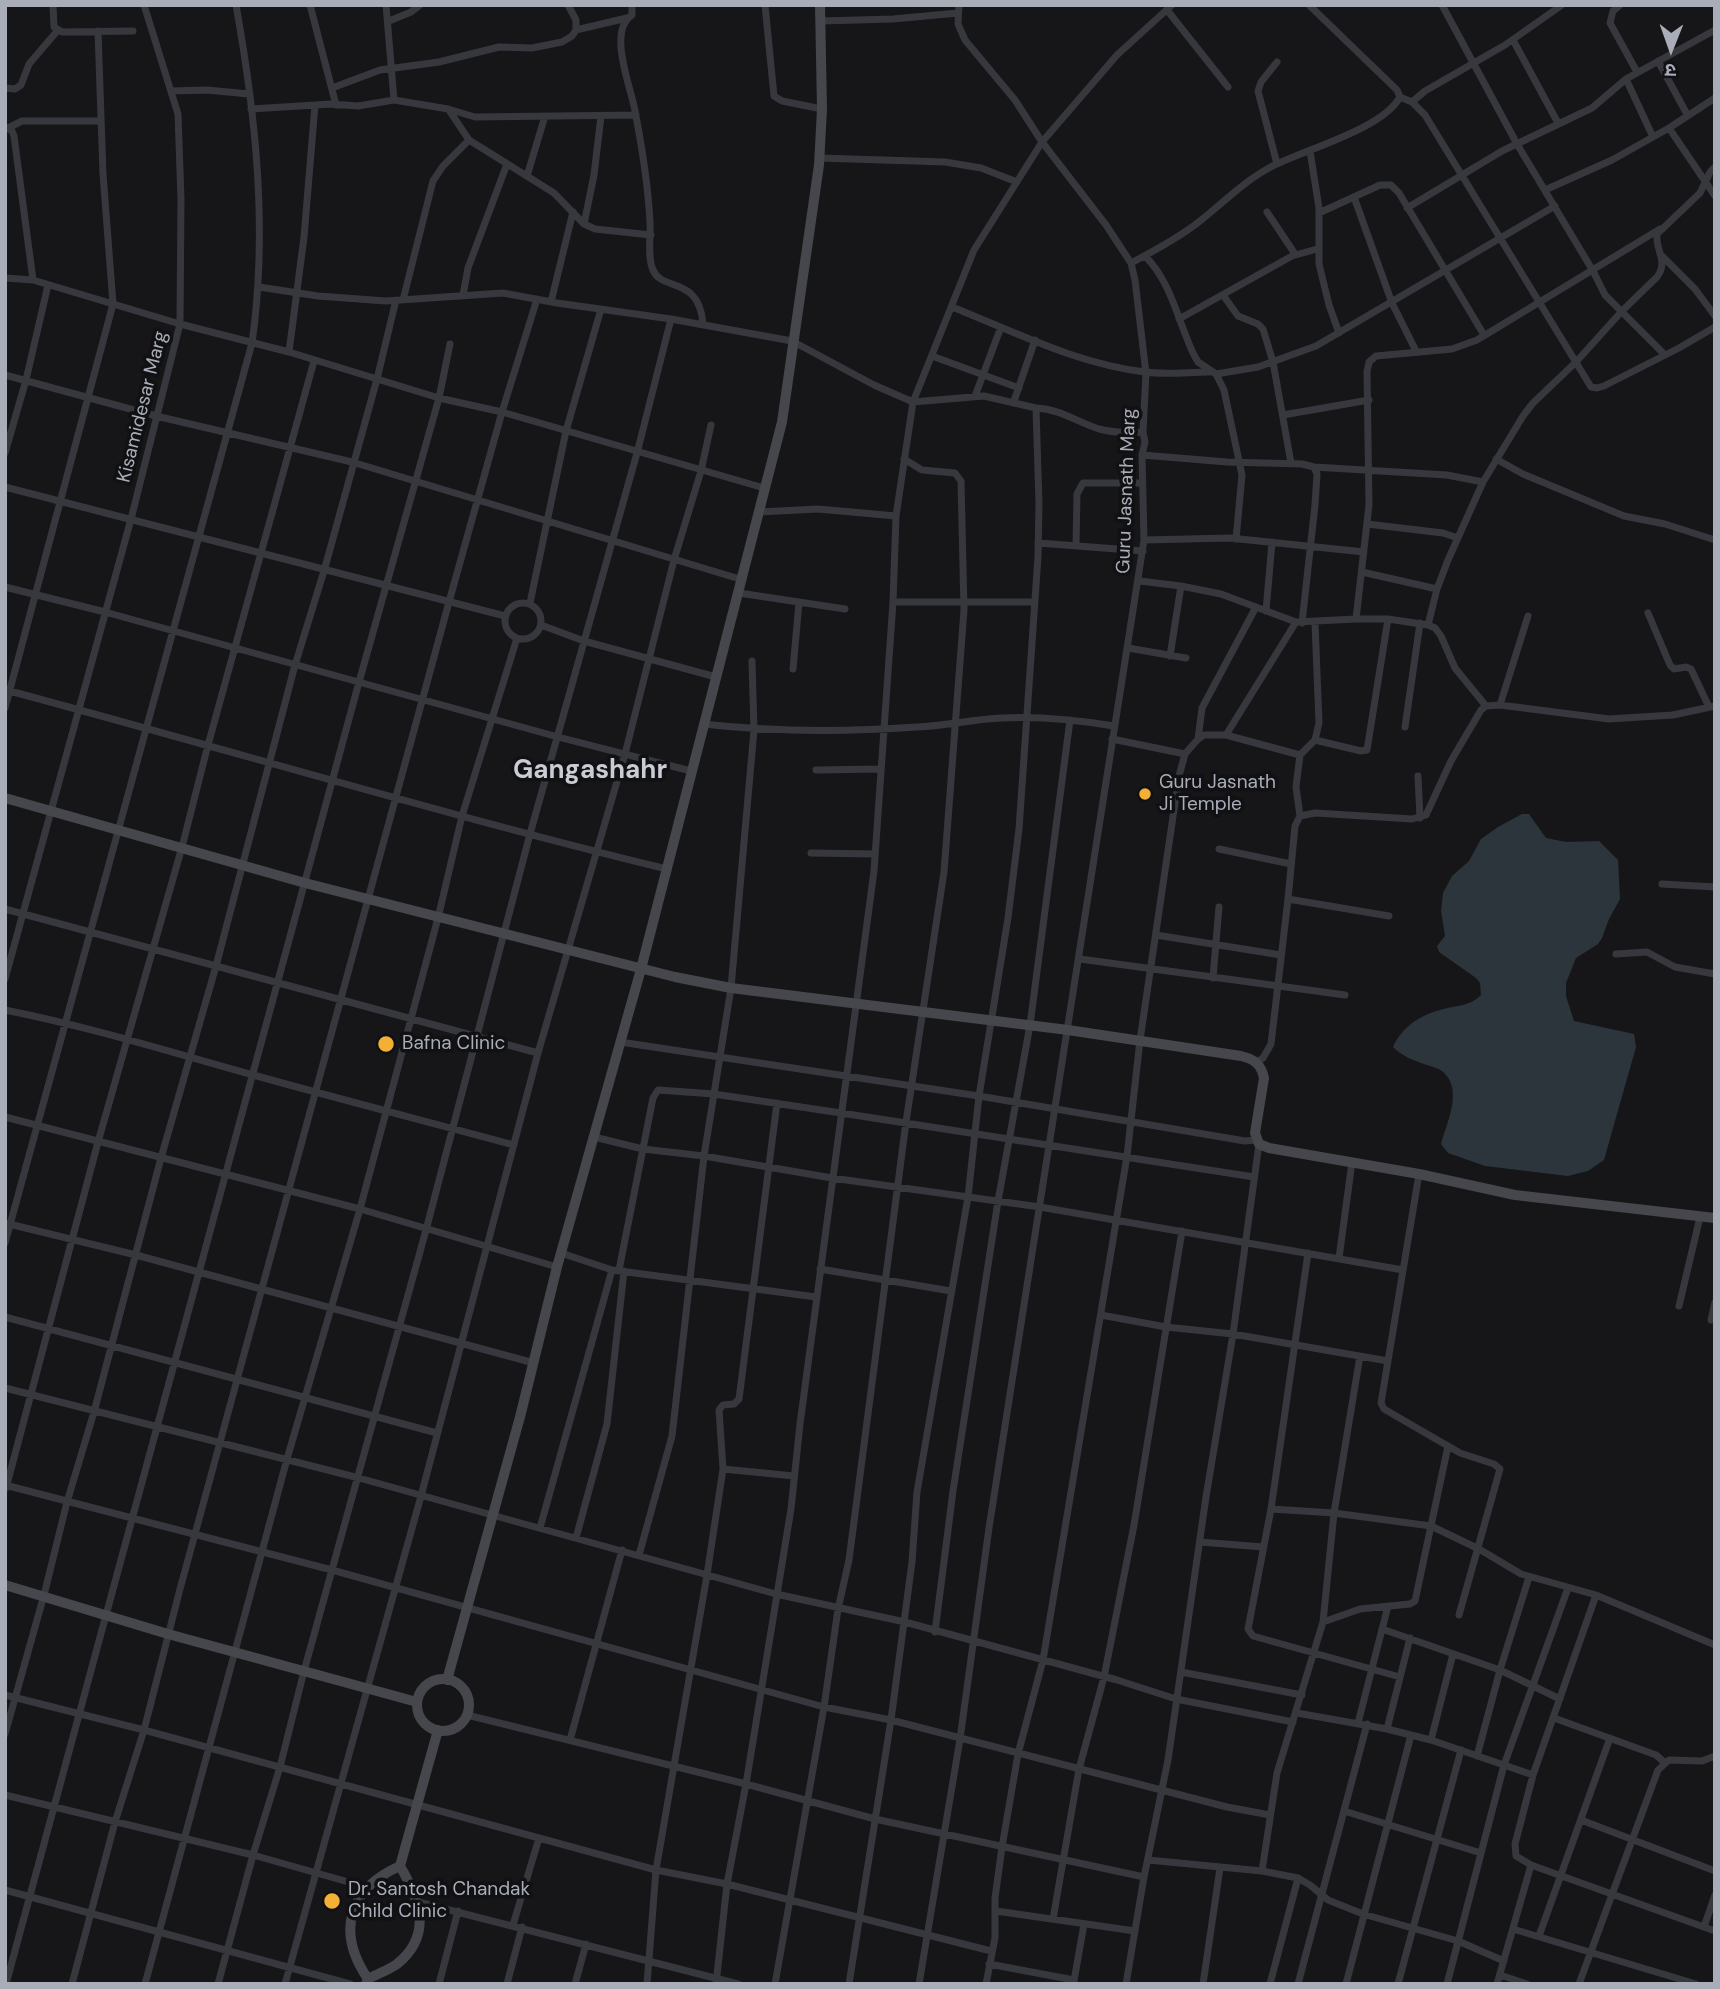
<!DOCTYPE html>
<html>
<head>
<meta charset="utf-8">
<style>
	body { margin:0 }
	#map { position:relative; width:1720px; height:1989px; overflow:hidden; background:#161618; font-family:"DM Sans","Noto Sans Devanagari",sans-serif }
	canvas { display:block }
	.frame { position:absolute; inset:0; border:7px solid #a8adb8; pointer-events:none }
	.north { position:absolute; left:1636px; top:14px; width:70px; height:70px; -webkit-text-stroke:5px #111113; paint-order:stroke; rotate:181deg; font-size:19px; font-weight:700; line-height:28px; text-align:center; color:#a8adb8 }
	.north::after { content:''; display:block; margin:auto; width:24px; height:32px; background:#a8adb8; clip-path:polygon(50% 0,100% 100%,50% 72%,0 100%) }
</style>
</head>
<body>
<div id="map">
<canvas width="1720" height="1989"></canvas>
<div class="frame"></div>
<div class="north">उ</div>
</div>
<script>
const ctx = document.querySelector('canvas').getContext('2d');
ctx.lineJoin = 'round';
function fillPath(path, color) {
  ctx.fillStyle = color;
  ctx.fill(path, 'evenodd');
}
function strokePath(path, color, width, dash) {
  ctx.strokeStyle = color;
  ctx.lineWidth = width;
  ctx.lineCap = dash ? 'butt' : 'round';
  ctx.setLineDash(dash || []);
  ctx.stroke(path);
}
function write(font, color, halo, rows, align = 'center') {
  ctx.font = font + ' "DM Sans",sans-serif';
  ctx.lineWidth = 7;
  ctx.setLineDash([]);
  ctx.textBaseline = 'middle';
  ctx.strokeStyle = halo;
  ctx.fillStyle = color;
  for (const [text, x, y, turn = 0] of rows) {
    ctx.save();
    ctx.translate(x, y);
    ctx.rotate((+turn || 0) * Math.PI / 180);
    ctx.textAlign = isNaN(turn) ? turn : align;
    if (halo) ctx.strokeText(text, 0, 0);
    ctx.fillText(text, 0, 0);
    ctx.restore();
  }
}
fillPath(new Path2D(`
	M 1522,814 L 1529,814 L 1546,838 L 1566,842 L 1599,841 L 1618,860 L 1620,899 L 1609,919 L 1602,938 L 1598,944 L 1576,958 L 1566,983 L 1566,996 L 1574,1021 L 1634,1034 L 1636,1047 L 1604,1160 L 1588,1171 L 1568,1176 L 1485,1166 L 1448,1153 L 1441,1144 C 1446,1125 1462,1093 1446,1075 C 1442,1069 1433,1067 1427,1065 C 1413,1060 1403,1057 1393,1047 C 1401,1028 1420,1015 1440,1010 C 1456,1005 1469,1007 1481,995 L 1480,983 L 1476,978 L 1439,952 L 1437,946 L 1445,936 L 1441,911 L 1443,893 L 1452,876 L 1469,861 L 1481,839 L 1498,827 Z`), '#2c353c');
strokePath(new Path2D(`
	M 53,5 L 54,27 L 62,32 L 133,31
	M 310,5 L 336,105
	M 386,5 L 394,100
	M 632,5 L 632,15 C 607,31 631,87 635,111 C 642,147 648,185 650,222 C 651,236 647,256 653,270 C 662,292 699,275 703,324
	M 765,5 L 774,96 L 782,101 L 822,109
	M 1442,5 L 1517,144 L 1593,271 L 1605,295 L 1665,355
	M 1620,5 L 1613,11 L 1610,23 L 1637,72
	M 1167,10 L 1228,87
	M 389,21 L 411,12 L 420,5
	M 821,21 L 893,19 L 958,13
	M 576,30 L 627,18
	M 1513,40 L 1558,123
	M 1658,61 L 1688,116
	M 1277,62 L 1261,82 L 1258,91 L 1277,164
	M 1626,79 L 1653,137
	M 5,88 L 15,89 L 21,85 L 29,64 L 58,30
	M 332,88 L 380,70 L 439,62 L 499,47 L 532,48 L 562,42 L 572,36 L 576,30 L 576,20 L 568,5
	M 171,91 L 207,90 L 249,94
	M 1400,97 L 1412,102 L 1425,115 L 1591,387 L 1597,388 L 1604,386 L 1679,348 L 1715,327
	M 1412,102 L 1425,91 L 1505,45 L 1562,5
	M 251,109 L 331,104 L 358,106 L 394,100 L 448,109 L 475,117 L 636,115
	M 449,110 L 469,140 L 554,193 L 584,224 L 595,229 L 651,235
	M 5,127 L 12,131 L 14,136 L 33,280
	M 8,128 L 22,121 L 100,121
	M 1669,128 L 1715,196
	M 1310,151 L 1319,208 L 1319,264 L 1329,305 L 1339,333
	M 819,158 L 945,162 L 981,168 L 1017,182
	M 527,176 L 545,116
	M 1545,190 L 1612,160 L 1669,128 L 1715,98
	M 1354,197 L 1392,303 L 1416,351
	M 1407,208 L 1502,151 L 1592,108 L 1626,79 L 1715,30
	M 1267,212 L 1295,254
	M 1319,213 L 1380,185 L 1391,185 L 1399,193 L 1484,335
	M 584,224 L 594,175 L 601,116
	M 1145,256 C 1172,283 1178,322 1194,355 L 1198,362 L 1216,374 L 1224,390 L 1242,475 L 1236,539
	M 1662,256 L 1695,289 L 1715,316
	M 1131,263 C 1154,251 1180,237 1200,221 C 1223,203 1243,182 1269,168 C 1302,150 1382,130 1400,97 L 1397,90 L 1309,5
	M 5,278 L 33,280 L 180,324 L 289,352 L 439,398 L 502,412 L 764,488
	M 259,287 L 318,296 L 386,301 L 503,293 L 557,303 L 671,319 L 792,341 L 874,385 L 913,402 L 984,396 L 1036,408 L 1039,503 L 1038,557 L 1019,829 L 1008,918 L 979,1096 L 968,1197 L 917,1492 L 912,1562 L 891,1720 L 849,1984
	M 463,295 L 468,268 L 507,164
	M 1223,295 L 1238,316 L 1258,324 L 1263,329 L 1273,362 L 1291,463
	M 403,300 L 433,181 L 443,166 L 469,140
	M 551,302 L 573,212
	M 952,307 C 1015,332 1077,364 1145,372 C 1166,375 1188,372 1209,372
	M 1179,319 L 1292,256 L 1317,249
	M 289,352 L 304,237 L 315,105
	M 932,356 L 1019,388
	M 1216,374 L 1258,367 L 1316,346 L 1555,206
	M 5,375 L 156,416 L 352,462 L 743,580
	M 975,396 L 1001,327
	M 1014,401 L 1035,340
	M 1036,408 C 1060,409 1077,422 1099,429 C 1114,433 1128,433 1143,432
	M 1283,415 L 1369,400
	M 5,453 L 26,380 L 48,285
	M 1142,455 L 1227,462 L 1302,464 L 1314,467 L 1317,474 L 1315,505 L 1302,623
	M 1496,459 L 1523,474 L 1624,516 L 1665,524 L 1715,540
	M 1314,467 L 1447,475 L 1483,482
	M 5,487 L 505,616
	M 759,512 L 818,509 L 896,516
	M 1367,524 L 1443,533 L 1458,538
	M 1144,540 L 1230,538 L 1364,552
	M 1038,543 L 1143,551
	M 1076,546 L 1077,494 L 1083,483 L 1142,483
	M 1362,572 L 1437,589
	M 1140,581 L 1181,586 L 1221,594 L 1296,622 L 1356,619 L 1388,619 L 1428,625 L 1435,628 L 1441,636 L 1455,668 L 1486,706
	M 5,587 L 105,612 L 558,737 L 691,771
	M 739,593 L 845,609
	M 893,602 L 1035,602
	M505 621a18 18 0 1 1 36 0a18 18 0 1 1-36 0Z
	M 530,603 L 566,431 L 601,309
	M 1266,611 L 1272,542
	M 1648,613 L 1670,665 L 1674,669 L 1686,667 L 1691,669 L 1709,707
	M 1356,619 L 1369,505 L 1367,372 L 1369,362 L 1376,356 L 1452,349 L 1477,340 L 1660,229
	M 541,625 L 584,641 L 716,677
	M 1428,625 L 1437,589 L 1448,560 L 1483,482 L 1523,416 L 1533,403 L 1576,362 L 1622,311 L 1657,277 C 1669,261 1655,251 1657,234 L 1700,193 L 1710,172 L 1715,167
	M 1128,648 L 1186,658
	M 1170,656 L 1181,586
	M 793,669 L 799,602
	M 6,690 C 226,749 445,815 667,869
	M 1500,705 L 1528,616
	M 5,708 L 113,304 L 103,174 L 98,31
	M 703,724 C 774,732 846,732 917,727 C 946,726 973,719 1002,718 C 1040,716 1077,720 1114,726
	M 1405,727 L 1420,623
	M 1226,735 L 1296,622
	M 1112,739 L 1185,754
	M 1198,739 L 1202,708 L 1256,607
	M 1315,740 L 1361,751 L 1367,750 L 1388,619
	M 816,770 L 881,769
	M 1418,776 L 1420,818
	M 1300,816 L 1296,787 L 1300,755 L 1315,740 L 1319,723 L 1315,623
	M 1219,849 L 1291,864
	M 811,853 L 875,854
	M 1662,884 L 1715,887
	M 1288,899 L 1389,916
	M 5,909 L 538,1053
	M 1156,935 L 1281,955
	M 1616,954 L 1647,952 L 1675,967 L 1715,974
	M 1080,959 L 1345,995
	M 1213,978 L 1219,907
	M 5,979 L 131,519 L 180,324 L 181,199 L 178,114 L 144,5
	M 5,1010 C 91,1027 173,1053 257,1076 C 343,1100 429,1122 514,1145
	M 620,1042 L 979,1096 L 1245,1141 L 1256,1140
	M 1257,1062 L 1263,1058 L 1271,1044 L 1288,899 L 1295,826 L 1300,816 L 1315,813 L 1412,819 L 1426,815 L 1451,761 L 1481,710 L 1486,706 L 1500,705 L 1609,719 L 1673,715 L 1715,706
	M 5,1117 L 360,1209 L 557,1267
	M 594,1137 L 643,1149 L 704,1156 L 832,1178 L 1040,1207 L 1403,1270
	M 1419,1174 L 1381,1403 L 1384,1409 L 1460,1453 L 1494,1464 L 1500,1469 L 1459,1615
	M 5,1223 L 136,1255 L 534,1363
	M 5,1243 L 252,343 C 268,230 256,117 236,5
	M 561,1253 L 612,1270 L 816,1297
	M 1308,1253 L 1271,1509 L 1248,1629 L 1253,1636 L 1400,1677
	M 1339,1258 L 1352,1162
	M 820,1269 L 951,1291
	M 619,1270 L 653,1098 L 658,1090 L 714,1094 L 841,1113 L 1254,1177
	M 1679,1306 L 1700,1217
	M 1101,1315 L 1166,1327 L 1233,1334 L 1388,1361
	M 5,1317 L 437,1433
	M 1711,1320 L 1715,1302
	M 5,1388 L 359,1478 L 776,1594 L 905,1622 L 1117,1680 L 1176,1699 L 1293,1722
	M 723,1469 L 794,1476
	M 5,1485 L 332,1570 L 824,1707 L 891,1720 L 1227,1807 L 1270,1815
	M 6,1488 L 98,1142 L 182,847 L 208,745 L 314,361
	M 1271,1509 L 1334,1513 L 1431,1526 L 1479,1549 L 1521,1574 L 1596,1595 L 1715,1645
	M 540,1528 L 612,1270
	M 576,1538 L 607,1424 L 624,1271
	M 1200,1542 L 1263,1547
	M 639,1555 L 672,1436 L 704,1156 L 731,988 L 754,730 L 752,661
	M 1596,1595 L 1533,1775 L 1515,1844 L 1516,1856 L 1531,1865 L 1715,1931
	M 1323,1622 L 1360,1609 L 1410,1604 L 1415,1601 L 1448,1446
	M 1382,1629 L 1500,1670 L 1560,1699
	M 935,1632 L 953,1491 L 998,1201 L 1030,1025 L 1070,720
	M 1181,1672 L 1302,1695
	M 5,1695 L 144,1730 L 656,1870 L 727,1884 L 991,1951
	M 1297,1713 L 1387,1729 L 1431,1740 L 1533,1775
	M 467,1715 L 746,1784 L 875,1819 L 1144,1877
	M 1554,1718 L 1656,1755 L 1664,1762
	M 1358,1723 L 1388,1606
	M 1387,1729 L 1410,1638
	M 5,1734 L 44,1595 L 67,1502 L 94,1412 L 161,1158 L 216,966 L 295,665 L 324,571 L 377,379 L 396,300
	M 570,1740 L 622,1550
	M 1431,1740 L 1453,1654
	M 1477,1756 L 1500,1670 L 1529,1577
	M 5,1795 L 253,1855 L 366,1887
	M 1344,1811 L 1481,1853
	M 1581,1820 L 1715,1871
	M 1148,1860 L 1262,1871 L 1298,1878 L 1310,1885 L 1328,1900 L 1363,1914 L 1458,1941 L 1504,1961
	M 1262,1871 L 1277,1773 L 1323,1622 L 1334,1513 L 1360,1356
	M 5,1890 L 350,1984
	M 418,1902 L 738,1984
	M 996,1911 L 1135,1931
	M 1053,1919 L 1079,1769 L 1104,1677 L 1134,1525 L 1182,1231
	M 513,1925 L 539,1838
	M 1704,1927 L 1715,1895
	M 1513,1929 L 1696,1984
	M 1539,1936 L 1610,1738
	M 989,1964 L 1074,1980
	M 1500,1975 L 1527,1984
	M 1074,1981 L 1084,1924
	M 6,1984 L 359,682 L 439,398 L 450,344
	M 72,1984 L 115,1822 L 144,1730 L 180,1589 L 449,602 L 502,412 L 537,299
	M 145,1984 L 287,1459 L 360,1209 L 438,918 L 462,816 L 517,638
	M 218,1984 L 253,1855 L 280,1767 L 304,1671 L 426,1230 L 530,834 L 637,453 L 671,319
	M 285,1984 L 421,1496 L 538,1053 L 625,754 L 674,560 L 701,471 L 711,425
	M 439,1984 L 458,1911
	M 507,1984 L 522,1927
	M 575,1984 L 586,1944
	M 647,1984 L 656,1870 L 707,1575 L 723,1469 L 719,1410 L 723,1405 L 734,1404 L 739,1399 L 777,1103
	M 716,1984 L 727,1884 L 746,1784 L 791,1509 L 800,1424 L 874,871 L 893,602 L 896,516 L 913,402 L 974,250 L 1042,142 L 1117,55 L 1172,5
	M 775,1984 L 824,1707 L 838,1609 L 849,1560 L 906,1122 L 944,872 L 964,610 L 961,481 L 955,473 L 922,470 L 904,459
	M 919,1984 L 960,1739 L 989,1528 L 1144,540 L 1142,455 L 1145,442 L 1143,432 L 1146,373 L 1135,280 L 1131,263 L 1106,225 L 1042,142 L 1015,100 L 965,40 L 958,24 L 959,5
	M 986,1984 L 995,1938 L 995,1898 L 1002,1847 L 1018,1754 L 1043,1660 L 1127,1156 L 1140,1040 L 1179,776 L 1185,754 L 1198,739 L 1204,735 L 1226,735 L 1300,755
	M 1126,1984 L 1144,1877 L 1168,1760 L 1206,1497 L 1233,1334 L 1259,1144
	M 1203,1984 L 1220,1868
	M 1270,1984 L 1298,1878
	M 1298,1984 L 1367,1724
	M 1346,1984 L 1411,1735
	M 1398,1984 L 1461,1750
	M 1447,1984 L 1504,1765 L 1568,1588
	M 1497,1984 L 1531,1865
	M 1579,1984 L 1658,1770 L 1669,1760 L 1702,1761 L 1715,1756`), '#37383d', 7);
strokePath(new Path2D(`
	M 5,798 L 305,883 L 675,977 L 731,988 L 1068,1030 L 1241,1056 C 1254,1059 1261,1064 1264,1078 L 1255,1133 L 1259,1144 L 1269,1148 L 1419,1174 L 1515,1195 L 1715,1218
	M 5,1585 L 168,1634 L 417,1702
	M417 1705a26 26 0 1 1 52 0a26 26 0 1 1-52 0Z
	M 447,1680 L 520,1417 L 557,1267 L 641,969 L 782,422 L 819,165 L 822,109 L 820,5
	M 368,1979 C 336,1932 348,1889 400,1866
	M 366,1984 L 368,1979 C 377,1974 389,1970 397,1964 C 433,1935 420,1900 400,1866 L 438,1730`), '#45474d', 10);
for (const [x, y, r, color] of [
	[1145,794,7,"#f2b134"],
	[386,1044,9,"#f2b134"],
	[332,1901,9,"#f2b134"]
]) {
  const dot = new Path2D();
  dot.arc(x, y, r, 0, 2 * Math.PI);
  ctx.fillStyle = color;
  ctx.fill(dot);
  strokePath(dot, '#111113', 2.5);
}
write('19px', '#a8adb8', '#111113', [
	["Kisamidesar Marg",143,407,-76],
	["Guru Jasnath Marg",1127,491,-88]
]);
write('19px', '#a8adb8', '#111113', [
	["Guru Jasnath",1159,783],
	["Ji Temple",1159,805],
	["Bafna Clinic",402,1044],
	["Dr. Santosh Chandak",348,1890],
	["Child Clinic",348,1912]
], 'left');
write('bold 26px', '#c9ccd4', '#111113', [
	["Gangashahr",590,771]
]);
</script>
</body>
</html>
